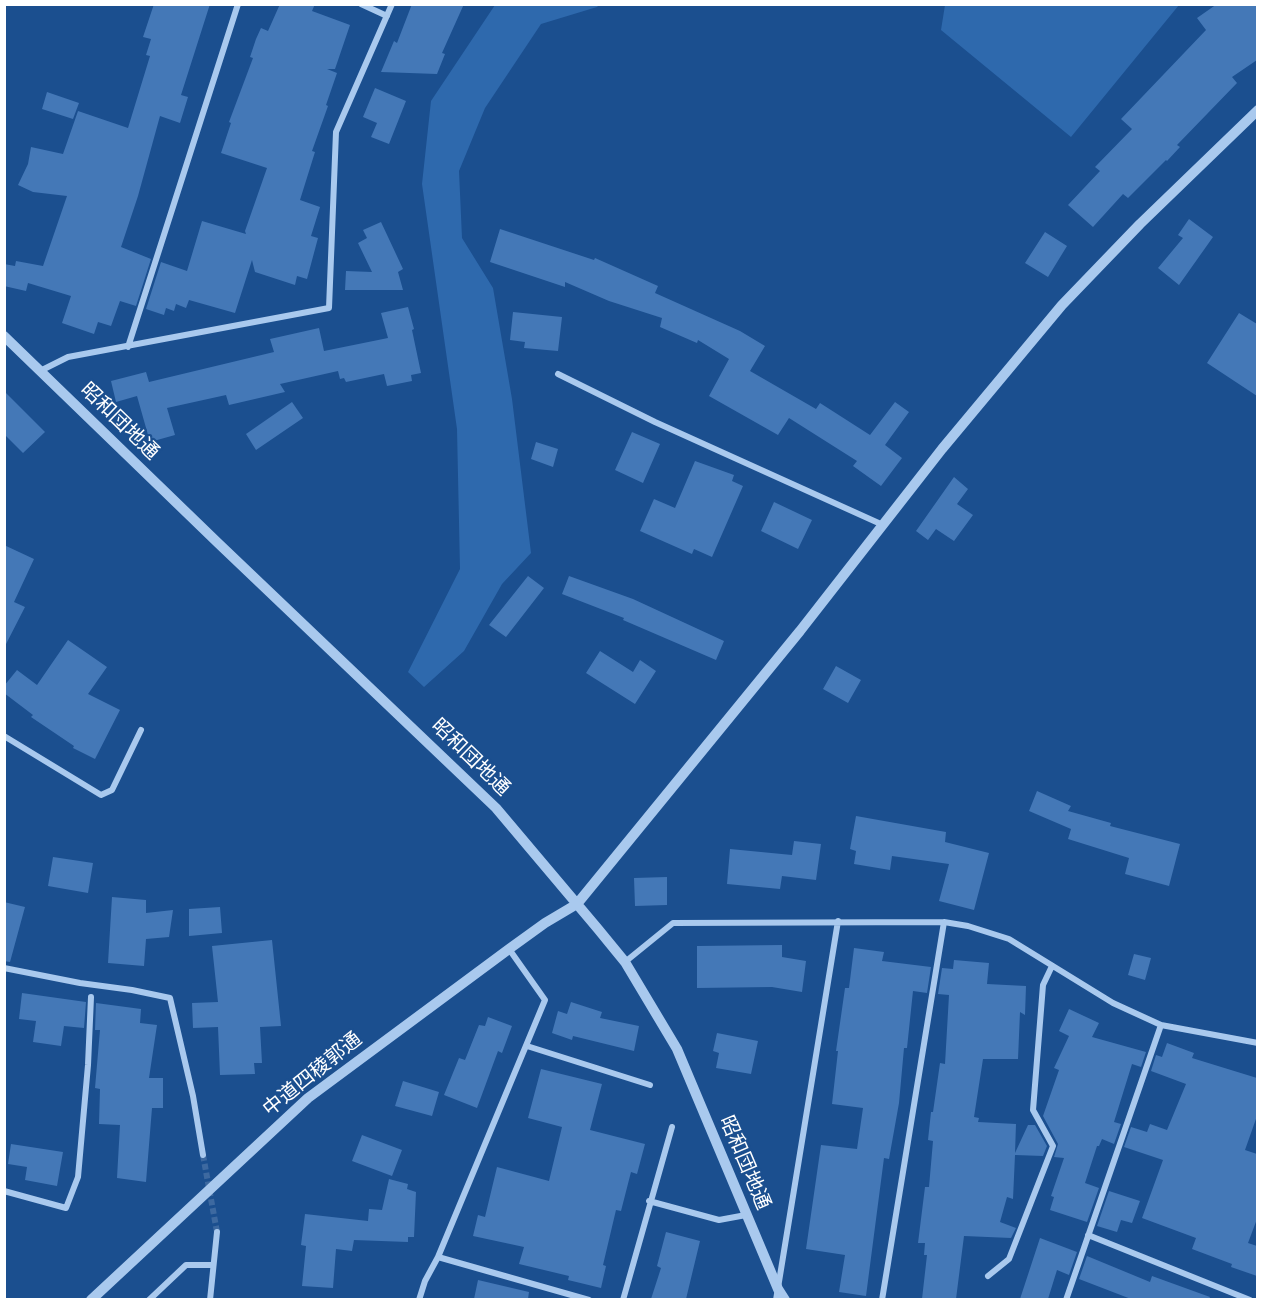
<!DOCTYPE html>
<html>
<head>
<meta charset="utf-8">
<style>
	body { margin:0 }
	#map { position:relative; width:1262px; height:1304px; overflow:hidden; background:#1b4f8f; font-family:Roboto,sans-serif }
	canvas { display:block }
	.frame { position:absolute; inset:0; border:6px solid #fff; pointer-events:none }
</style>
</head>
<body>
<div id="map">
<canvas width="1262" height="1304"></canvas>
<div class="frame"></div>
</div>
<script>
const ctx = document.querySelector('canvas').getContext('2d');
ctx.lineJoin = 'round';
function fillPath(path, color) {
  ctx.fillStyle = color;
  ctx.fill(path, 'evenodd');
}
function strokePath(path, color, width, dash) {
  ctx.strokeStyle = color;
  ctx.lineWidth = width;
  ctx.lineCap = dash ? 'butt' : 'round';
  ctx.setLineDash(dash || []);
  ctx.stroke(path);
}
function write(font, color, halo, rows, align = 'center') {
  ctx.font = font + ' Roboto,"Noto Sans JP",sans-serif';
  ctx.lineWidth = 4.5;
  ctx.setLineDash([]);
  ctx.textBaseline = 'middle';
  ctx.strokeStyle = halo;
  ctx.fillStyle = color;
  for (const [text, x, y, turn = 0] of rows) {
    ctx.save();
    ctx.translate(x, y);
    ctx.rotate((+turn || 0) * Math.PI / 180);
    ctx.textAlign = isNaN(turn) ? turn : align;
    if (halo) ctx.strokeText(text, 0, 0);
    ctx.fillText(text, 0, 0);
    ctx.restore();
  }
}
fillPath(new Path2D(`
	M 495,5 L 599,5 L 597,7 L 541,24 L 485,108 L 459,171 L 462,238 L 493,288 L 512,399 L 531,553 L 502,584 L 464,651 L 424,687 L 408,672 L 460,569 L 457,429 L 422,184 L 431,101 Z
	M 945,5 L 945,4 L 1179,5 L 1071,137 L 941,30 Z`), '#2e69ad');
fillPath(new Path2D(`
	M 154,4 L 210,4 L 181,95 L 188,97 L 180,123 L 160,116 L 138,196 L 121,247 L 151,259 L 136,306 L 120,301 L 111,326 L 98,322 L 94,334 L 62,323 L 71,296 L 28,283 L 26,291 L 4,286 L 4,264 L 15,266 L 16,261 L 43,266 L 67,196 L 33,192 L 18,185 L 28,164 L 31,147 L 63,154 L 78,111 L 128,128 L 150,56 L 146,55 L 151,39 L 143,37 Z
	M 280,4 L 315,4 L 312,11 L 350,25 L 335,69 L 327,69 L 337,73 L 326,105 L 328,106 L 312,151 L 315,152 L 300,200 L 320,207 L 311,236 L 318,238 L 307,279 L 297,276 L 295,285 L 255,272 L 252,260 L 235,313 L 189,300 L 186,308 L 176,304 L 174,311 L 166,308 L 164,315 L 146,309 L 161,262 L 187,271 L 202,221 L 246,234 L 245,231 L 267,168 L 221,153 L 231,123 L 229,122 L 253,58 L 250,57 L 256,39 L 261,28 L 268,31 Z
	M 412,4 L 464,4 L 442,53 L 445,54 L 437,74 L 381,72 L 394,41 L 397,43 Z
	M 1217,4 L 1257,4 L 1257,60 L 1232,77 L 1237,83 L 1177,145 L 1180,147 L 1167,161 L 1166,160 L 1128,198 L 1123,194 L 1093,227 L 1068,205 L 1100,171 L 1095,167 L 1132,129 L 1121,119 L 1206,30 L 1197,18 Z
	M 375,88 L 406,101 L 389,144 L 371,137 L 377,123 L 363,117 Z
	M 47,92 L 79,103 L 73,119 L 42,109 Z
	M 1189,219 L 1213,237 L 1179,285 L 1158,268 L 1183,238 L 1178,235 Z
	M 381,222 L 403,269 L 398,272 L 403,290 L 345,290 L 346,271 L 372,272 L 358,243 L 367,238 L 363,230 Z
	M 500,229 L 594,260 L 595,258 L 658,286 L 655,293 L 740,331 L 765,346 L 750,371 L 816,409 L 820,403 L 870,435 L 895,402 L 909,412 L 885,445 L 902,458 L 881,486 L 853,466 L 857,461 L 789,418 L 778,435 L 709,396 L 729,359 L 698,340 L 697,343 L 660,327 L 662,318 L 609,301 L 565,282 L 565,287 L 490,262 Z
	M 1045,232 L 1067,246 L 1048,277 L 1025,263 Z
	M 408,307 L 414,329 L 412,330 L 421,373 L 411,375 L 412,381 L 387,386 L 384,374 L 346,382 L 344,378 L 340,379 L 338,371 L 280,384 L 285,392 L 229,405 L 226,395 L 167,408 L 175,435 L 150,442 L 137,396 L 116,402 L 111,381 L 146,372 L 149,382 L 274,352 L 270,339 L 319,328 L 324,351 L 388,338 L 381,313 Z
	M 513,312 L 562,317 L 558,351 L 524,348 L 525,342 L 510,340 Z
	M 1239,313 L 1257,324 L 1257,396 L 1207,363 Z
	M 4,391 L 45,432 L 23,453 L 4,434 Z
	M 292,402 L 303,418 L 256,450 L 246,434 Z
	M 632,432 L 660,444 L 643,483 L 615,470 Z
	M 536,442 L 558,449 L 553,467 L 531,459 Z
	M 695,461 L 734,475 L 732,481 L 743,486 L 712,557 L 694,549 L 692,554 L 640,531 L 654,499 L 675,508 Z
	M 954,477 L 968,489 L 957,504 L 973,515 L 954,541 L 936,529 L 928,540 L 916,531 Z
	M 774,502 L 812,520 L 798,549 L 761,531 Z
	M 4,545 L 34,559 L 14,602 L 25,607 L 4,648 Z
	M 528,576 L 544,588 L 506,637 L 489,625 Z
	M 569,576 L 633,599 L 724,641 L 716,660 L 623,620 L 624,618 L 562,594 Z
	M 68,640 L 107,667 L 88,694 L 120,710 L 95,759 L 73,748 L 74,746 L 31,717 L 33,715 L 4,693 L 4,686 L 17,670 L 37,685 Z
	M 600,651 L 633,672 L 640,660 L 656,671 L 635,704 L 586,673 Z
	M 836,666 L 861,680 L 848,703 L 823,689 Z
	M 1037,791 L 1071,806 L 1068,811 L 1111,823 L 1110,826 L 1180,844 L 1169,886 L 1125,874 L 1129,858 L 1068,839 L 1071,829 L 1029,811 Z
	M 856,816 L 946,832 L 945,842 L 989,853 L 974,910 L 939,901 L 949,864 L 892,856 L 890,870 L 854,864 L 856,851 L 850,849 Z
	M 794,841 L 821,844 L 816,880 L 782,876 L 780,889 L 727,884 L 730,849 L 792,855 Z
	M 53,857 L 93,863 L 88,893 L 48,886 Z
	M 667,877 L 667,905 L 635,906 L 634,878 Z
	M 112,897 L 146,900 L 146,913 L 173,910 L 169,937 L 146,939 L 144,966 L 108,963 Z
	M 4,902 L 25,907 L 10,962 L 4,961 Z
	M 220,907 L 222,933 L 189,936 L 189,909 Z
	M 272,940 L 281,1026 L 260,1027 L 262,1063 L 254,1063 L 255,1074 L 220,1075 L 218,1027 L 193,1028 L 192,1003 L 218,1002 L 212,946 Z
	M 782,945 L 782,957 L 806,961 L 802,992 L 772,987 L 697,988 L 697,946 Z
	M 854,948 L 884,952 L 882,961 L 931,967 L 927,993 L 913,991 L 907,1048 L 904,1048 L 899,1103 L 889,1159 L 884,1158 L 866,1296 L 839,1292 L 845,1255 L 806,1249 L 821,1145 L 857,1149 L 863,1108 L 832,1104 L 838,1051 L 836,1051 L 845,988 L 849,988 Z
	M 1134,954 L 1151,958 L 1145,980 L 1128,975 Z
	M 954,960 L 989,963 L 987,984 L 1026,986 L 1025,1015 L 1020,1012 L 1018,1059 L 983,1059 L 974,1117 L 979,1118 L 978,1122 L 1016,1124 L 1015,1153 L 1028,1125 L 1035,1125 L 1047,1146 L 1043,1156 L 1015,1155 L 1013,1199 L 1007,1197 L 1000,1222 L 1016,1228 L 1011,1238 L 964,1236 L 956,1299 L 922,1299 L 927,1255 L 924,1255 L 925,1243 L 918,1243 L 925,1187 L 929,1187 L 933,1141 L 928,1140 L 931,1112 L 933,1112 L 940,1063 L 945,1064 L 949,995 L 938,994 L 942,968 L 953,969 Z
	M 22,993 L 86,1002 L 84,1028 L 64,1026 L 61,1046 L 33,1042 L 36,1021 L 19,1019 Z
	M 571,1002 L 602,1012 L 600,1018 L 639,1026 L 634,1051 L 573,1036 L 572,1040 L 552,1033 L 558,1011 L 567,1014 Z
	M 96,1003 L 141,1009 L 140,1023 L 157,1025 L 149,1078 L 163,1078 L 163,1108 L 152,1108 L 146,1182 L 117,1178 L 120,1125 L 99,1124 L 100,1089 L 95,1088 L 100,1030 L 95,1030 Z
	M 1069,1009 L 1099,1023 L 1092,1037 L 1146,1052 L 1141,1067 L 1132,1064 L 1114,1122 L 1121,1124 L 1114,1144 L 1102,1139 L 1099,1146 L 1097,1146 L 1085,1183 L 1099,1188 L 1087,1222 L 1050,1210 L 1054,1197 L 1051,1196 L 1064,1158 L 1054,1157 L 1058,1144 L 1043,1116 L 1059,1070 L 1054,1068 L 1069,1036 L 1059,1031 Z
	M 488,1017 L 512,1026 L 502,1053 L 498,1051 L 477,1108 L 444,1095 L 459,1058 L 465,1060 L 479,1025 L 485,1026 Z
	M 717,1033 L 758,1041 L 751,1074 L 716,1068 L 719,1053 L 713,1051 Z
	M 1167,1043 L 1194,1053 L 1192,1058 L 1257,1078 L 1257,1116 L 1245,1150 L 1257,1154 L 1257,1219 L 1248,1243 L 1257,1246 L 1257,1276 L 1231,1267 L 1232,1264 L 1192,1249 L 1196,1238 L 1142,1218 L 1163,1160 L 1124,1147 L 1131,1127 L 1147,1132 L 1150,1124 L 1167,1130 L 1186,1084 L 1151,1071 L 1156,1055 L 1162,1057 Z
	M 541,1069 L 602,1084 L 590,1130 L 645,1144 L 637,1174 L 631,1172 L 621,1211 L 616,1210 L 603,1265 L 606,1266 L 601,1288 L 568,1280 L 569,1276 L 519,1264 L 524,1247 L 473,1236 L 478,1215 L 485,1217 L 497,1167 L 549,1181 L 562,1127 L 528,1118 Z
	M 403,1081 L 439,1092 L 432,1116 L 395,1106 Z
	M 362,1135 L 402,1150 L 392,1176 L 352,1161 Z
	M 11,1144 L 63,1152 L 57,1186 L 25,1180 L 27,1167 L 8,1164 Z
	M 389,1179 L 408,1184 L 407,1189 L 416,1192 L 414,1237 L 408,1237 L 408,1242 L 354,1240 L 352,1251 L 336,1249 L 333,1288 L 302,1286 L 306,1246 L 301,1245 L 305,1214 L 368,1221 L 369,1209 L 382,1210 Z
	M 1109,1191 L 1140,1201 L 1132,1223 L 1121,1220 L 1117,1232 L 1097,1226 Z
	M 666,1232 L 700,1241 L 686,1299 L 651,1299 L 661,1268 L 657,1266 Z
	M 1040,1238 L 1077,1252 L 1069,1275 L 1057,1270 L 1048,1299 L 1020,1299 Z
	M 1087,1256 L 1150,1282 L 1152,1276 L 1210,1297 L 1209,1299 L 1131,1299 L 1079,1279 Z
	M 478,1280 L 529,1292 L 528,1299 L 474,1299 Z`), '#4478b7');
strokePath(new Path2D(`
	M 203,1155 L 217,1232`), '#3d69a0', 6, [6, 3]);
strokePath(new Path2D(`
	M 361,4 L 387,16
	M 128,347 L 238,4
	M 40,371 L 68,357 L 329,308 L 336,132 L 392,4
	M 558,374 L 655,422 L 883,525
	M 4,736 L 101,795 L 112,790 L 141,730
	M 625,962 L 673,923 L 944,922 L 968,926 L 1009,939 L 1113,1003 L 1161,1025 L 1258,1043
	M 4,968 L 80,983 L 132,990 L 170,998 L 193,1096 L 203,1155
	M 527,1046 L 650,1085
	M 4,1191 L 66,1208 L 78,1177 L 88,1065 L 91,997
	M 649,1201 L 719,1220 L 746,1215
	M 1088,1235 L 1250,1300
	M 438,1257 L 589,1300
	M 988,1276 L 1009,1259 L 1053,1146 L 1033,1110 L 1043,985 L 1052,966
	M 149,1300 L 186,1265 L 213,1265
	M 210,1300 L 217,1232
	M 419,1300 L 425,1281 L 438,1257 L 545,1000 L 509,949
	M 623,1300 L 672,1127
	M 776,1300 L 838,921
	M 882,1300 L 944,922
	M 1066,1300 L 1161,1025`), '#a9c9ee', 6);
strokePath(new Path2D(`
	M 4,336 L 218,543 L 496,808 L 598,929 L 625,962 L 677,1049 L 778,1289 L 785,1300
	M 91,1300 L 308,1098 L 509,949 L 545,923 L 577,904 L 800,631 L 942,449 L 1062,305 L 1140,224 L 1258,110`), '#a9c9ee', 10);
write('20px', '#fff', '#1b4f8f', [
	["昭和団地通",119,422,44],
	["昭和団地通",470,758,44],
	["中道四稜郭通",313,1075,-39],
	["昭和団地通",744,1163,67]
]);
</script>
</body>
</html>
